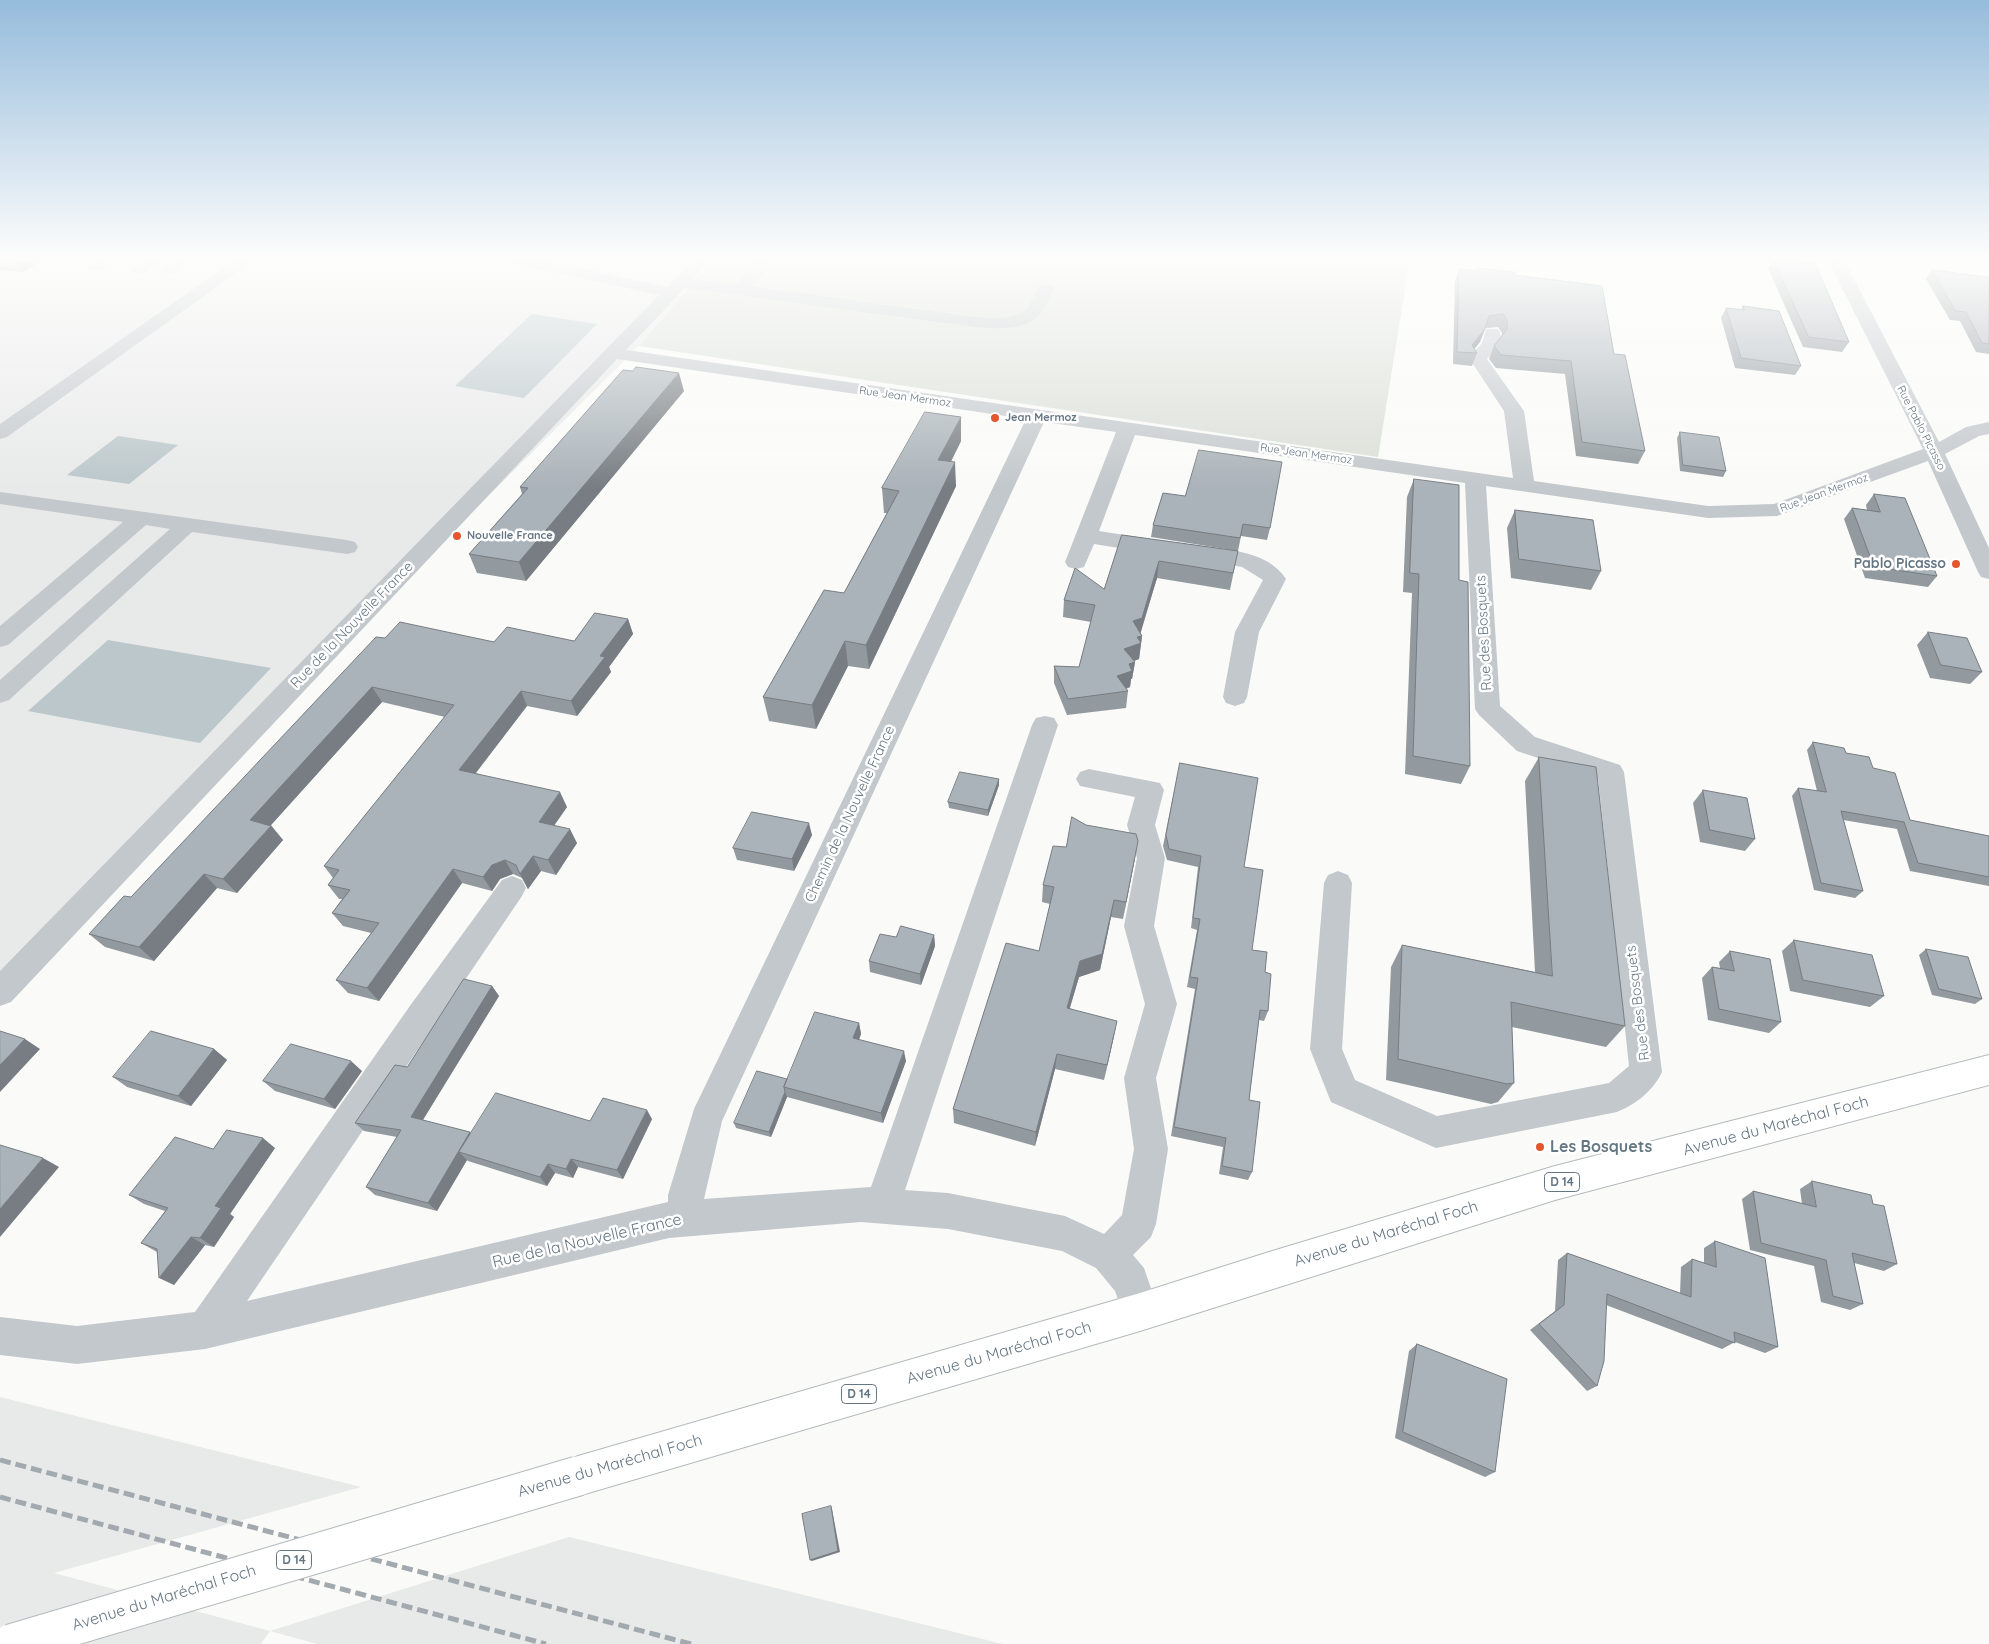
<!DOCTYPE html>
<html>
<head>
<meta charset="utf-8">
<style>
	body { margin:0 }
	canvas { display:block; background:#fafaf8 }
</style>
</head>
<body>
<canvas width="1989" height="1644"></canvas>
<script>
const ctx = document.querySelector('canvas').getContext('2d');
ctx.lineJoin = 'round';
function fillPath(path, color) {
  ctx.fillStyle = color;
  ctx.fill(path, 'evenodd');
}
function strokePath(path, color, width, dash) {
  ctx.strokeStyle = color;
  ctx.lineWidth = width;
  ctx.lineCap = dash ? 'butt' : 'round';
  ctx.setLineDash(dash || []);
  ctx.stroke(path);
}
function write(font, color, halo, rows, align = 'center') {
  ctx.font = font + ' Quicksand,sans-serif';
  ctx.lineWidth = 5;
  ctx.setLineDash([]);
  ctx.textBaseline = 'middle';
  ctx.strokeStyle = halo;
  ctx.fillStyle = color;
  for (const [text, x, y, turn = 0] of rows) {
    ctx.save();
    ctx.translate(x, y);
    ctx.rotate((+turn || 0) * Math.PI / 180);
    ctx.textAlign = isNaN(turn) ? turn : align;
    if (halo) ctx.strokeText(text, 0, 0);
    ctx.fillText(text, 0, 0);
    ctx.restore();
  }
}
fillPath(new Path2D(`
	M 0,258 L 684,258 L 709,264 L 639,346 L 0,982 Z
	M 0,1397 L 361,1487 L 54,1573 L 270,1631 L 569,1537 L 1003,1644 L 317,1644 L 270,1631 L 261,1644 L 0,1644 Z`), '#e8e9e9');
fillPath(new Path2D(`
	M 714,258 L 1410,258 L 1378,457 L 639,346 Z`), '#dadfd7');
fillPath(new Path2D(`
	M 532,314 L 597,324 L 524,398 L 455,386 Z
	M 118,436 L 178,445 L 129,484 L 67,475 Z
	M 108,640 L 271,668 L 200,743 L 28,711 Z`), '#bbc7cb');
const major = new Path2D(`
	M 1989,1055 L 1989,1085 L 1555,1200 L 1140,1331 L 578,1496 L 564,1490 L 558,1476 L 564,1462 L 578,1456 L 1140,1293 L 1269,1252 L 1555,1166 Z`);
strokePath(major, '#b5babe', 2);
fillPath(new Path2D(`
	M 98,258 L 117,258 L 101,270 L 89,270 L 87,267 Z
	M 147,258 L 166,258 L 145,273 L 133,273 L 131,270 Z
	M 177,258 L 196,258 L 175,273 L 163,273 L 161,270 Z
	M 238,258 L 257,258 L 7,437 L 0,439 L 0,424 Z
	M 503,258 L 534,258 L 667,287 L 695,258 L 712,258 L 693,279 L 740,285 L 738,282 L 740,278 L 759,258 L 776,258 L 752,286 L 749,286 L 974,317 C 990,317 1017,322 1028,307 C 1033,300 1035,292 1040,285 L 1052,285 L 1054,289 C 1049,298 1046,309 1038,316 C 1023,332 994,328 974,327 L 685,288 L 626,350 L 1513,478 L 1504,411 L 1469,358 L 1482,343 L 1486,329 L 1498,329 C 1506,341 1495,351 1487,359 L 1524,411 L 1534,481 L 1708,506 L 1774,504 L 1923,449 L 1827,258 L 1843,258 L 1939,442 L 1966,427 L 1989,422 L 1989,434 L 1979,436 L 1945,454 L 1989,548 L 1989,579 L 1981,577 L 1978,572 L 1928,461 L 1777,516 L 1708,518 L 1486,486 L 1500,706 L 1535,737 L 1620,765 L 1624,772 L 1662,1072 C 1654,1090 1635,1105 1617,1112 L 1436,1148 L 1331,1102 L 1310,1049 L 1324,883 L 1328,875 L 1338,871 L 1348,875 L 1352,883 L 1342,1049 L 1355,1080 L 1437,1116 L 1609,1083 L 1629,1066 L 1598,778 L 1517,751 L 1479,715 L 1475,709 L 1465,483 L 1135,435 L 1099,531 L 1156,540 L 1164,542 L 1167,547 L 1164,552 L 1156,554 L 1094,544 L 1084,567 L 1076,569 L 1068,567 L 1065,562 L 1116,432 L 1044,422 L 722,1121 L 704,1199 L 871,1187 L 1032,725 L 1036,718 L 1045,716 L 1054,718 L 1058,725 L 905,1190 L 948,1193 L 1065,1216 L 1104,1234 L 1122,1215 L 1134,1149 L 1124,1078 L 1145,1004 L 1124,926 L 1137,858 L 1127,825 L 1135,797 L 1080,786 L 1076,779 L 1080,772 L 1089,769 L 1160,783 L 1164,790 L 1155,825 L 1165,858 L 1154,926 L 1177,1004 L 1156,1078 L 1168,1149 L 1156,1224 L 1151,1237 L 1133,1255 L 1144,1268 L 1159,1312 L 1153,1325 L 1140,1331 L 1127,1325 L 1115,1291 L 1096,1268 L 1062,1251 L 948,1229 L 861,1222 L 669,1238 L 205,1349 L 77,1364 L 0,1355 L 0,1317 L 77,1326 L 195,1312 L 412,1003 L 502,880 L 512,876 L 522,880 L 526,888 L 522,896 L 247,1301 L 668,1202 L 668,1195 L 694,1109 L 1026,419 L 617,359 L 11,1002 L 0,1006 L 0,971 L 659,295 L 511,263 Z
	M 0,492 L 347,540 L 355,542 L 358,547 L 355,552 L 347,554 L 192,532 L 9,700 L 0,703 L 0,680 L 170,529 L 146,525 L 8,645 L 0,647 L 0,626 L 123,522 L 0,504 Z
	M 1199,546 C 1229,550 1268,551 1286,579 L 1259,632 L 1247,697 L 1244,703 L 1235,706 L 1226,703 L 1223,697 L 1235,632 L 1263,580 L 1242,567 L 1191,558 L 1188,553 L 1191,548 Z`), '#c3c8cc');
fillPath(major, '#fff');
strokePath(new Path2D(`
	M 0,1460 L 691,1644
	M 0,1497 L 546,1644`), '#a2aab0', 5, [11, 5]);
const majorBridge = new Path2D(`
	M 11,1644 L 578,1476`);
strokePath(majorBridge, '#b5babe', 41, []);
strokePath(majorBridge, '#fff', 39);
fillPath(new Path2D(`
	M 0,258 L 46,258 L 23,272 L 0,270 Z
	M 1773,259 L 1849,342 L 1842,352 L 1803,347 L 1768,268 Z
	M 1478,268 L 1515,275 L 1614,354 L 1645,451 L 1638,464 L 1576,456 L 1565,374 L 1496,368 L 1489,359 L 1494,346 L 1502,336 L 1502,333 L 1498,327 L 1485,328 L 1480,342 L 1474,349 L 1477,353 L 1472,366 L 1453,364 L 1455,281 L 1459,269 L 1477,271 Z
	M 1932,270 L 1989,279 L 1989,354 L 1976,352 L 1960,321 L 1950,320 L 1926,279 Z
	M 1743,306 L 1801,366 L 1795,375 L 1735,368 L 1721,318 L 1726,308 L 1741,310 Z
	M 633,371 L 684,391 L 526,581 L 477,573 L 469,554 L 522,494 L 520,487 Z
	M 1680,432 L 1726,471 L 1723,477 L 1680,471 L 1677,438 Z
	M 961,441 L 951,461 L 956,486 L 869,669 L 848,666 L 816,729 L 769,721 L 763,697 L 844,593 L 887,513 L 884,513 L 882,488 Z
	M 1414,479 L 1459,580 L 1470,766 L 1461,784 L 1405,774 L 1412,593 L 1403,592 L 1407,497 Z
	M 1163,493 L 1270,528 L 1267,540 L 1241,536 L 1238,551 L 1151,537 L 1153,525 Z
	M 1874,494 L 1937,576 L 1928,587 L 1865,578 L 1844,519 L 1852,508 L 1867,510 L 1866,505 Z
	M 1515,510 L 1601,571 L 1591,590 L 1511,578 L 1507,528 Z
	M 1122,535 L 1238,551 L 1230,590 L 1157,578 L 1140,632 L 1142,636 L 1139,659 L 1134,661 L 1135,662 L 1132,679 L 1131,679 L 1130,687 L 1126,689 L 1128,691 L 1126,708 L 1067,715 L 1054,683 L 1054,666 L 1079,667 L 1091,622 L 1063,617 L 1064,600 L 1104,589 Z
	M 628,619 L 633,634 L 609,667 L 611,672 L 577,716 L 527,706 L 476,773 L 567,807 L 554,825 L 577,843 L 556,875 L 541,871 L 528,889 L 522,878 L 513,874 L 500,879 L 492,891 L 462,883 L 379,1001 L 348,993 L 336,980 L 371,933 L 343,926 L 332,913 L 342,899 L 339,899 L 328,885 L 333,878 L 324,866 L 445,717 L 382,702 L 271,825 L 283,840 L 237,893 L 217,888 L 154,961 L 105,947 L 89,934 L 131,897 L 385,638 L 494,642 L 574,641 Z
	M 1928,632 L 1982,672 L 1970,684 L 1930,678 L 1917,645 Z
	M 1813,742 L 1846,753 L 1873,768 L 1910,820 L 1989,836 L 1989,886 L 1910,871 L 1897,829 L 1843,820 L 1863,891 L 1855,898 L 1814,890 L 1792,796 L 1798,788 L 1817,791 L 1807,750 Z
	M 1539,757 L 1625,1026 L 1606,1047 L 1512,1027 L 1514,1083 L 1498,1102 L 1491,1104 L 1386,1080 L 1391,967 L 1402,945 L 1535,972 L 1525,781 Z
	M 1180,763 L 1244,867 L 1252,950 L 1265,972 L 1268,1011 L 1264,1021 L 1259,1020 L 1249,1100 L 1252,1172 L 1248,1180 L 1219,1174 L 1223,1147 L 1171,1136 L 1195,989 L 1187,987 L 1197,930 L 1191,928 L 1198,867 L 1167,860 L 1163,846 Z
	M 999,785 L 988,816 L 949,808 L 948,802 Z
	M 1703,790 L 1755,839 L 1745,851 L 1700,842 L 1693,803 Z
	M 812,835 L 794,871 L 737,860 L 733,848 Z
	M 1066,847 L 1135,858 L 1123,919 L 1111,917 L 1100,970 L 1079,977 L 1070,1008 L 1114,1036 L 1104,1080 L 1055,1069 L 1035,1146 L 954,1123 L 953,1109 L 1039,951 L 1050,904 L 1042,902 L 1043,885 Z
	M 934,935 L 935,946 L 921,985 L 870,972 L 869,961 L 896,937 Z
	M 1794,940 L 1884,996 L 1870,1007 L 1790,991 L 1782,951 Z
	M 1926,949 L 1982,999 L 1975,1004 L 1932,995 L 1919,955 Z
	M 1730,951 L 1781,1022 L 1769,1033 L 1708,1020 L 1702,978 L 1712,967 L 1720,968 L 1719,962 Z
	M 492,986 L 499,996 L 423,1120 L 471,1133 L 590,1121 L 652,1119 L 623,1179 L 578,1167 L 573,1178 L 555,1173 L 547,1186 L 468,1161 L 467,1160 L 437,1211 L 375,1195 L 366,1187 L 397,1137 L 364,1131 L 355,1123 L 407,1067 Z
	M 859,1023 L 861,1034 L 859,1040 L 906,1061 L 883,1123 L 787,1097 L 771,1137 L 736,1128 L 734,1123 L 787,1079 Z
	M 214,1049 L 227,1060 L 191,1106 L 127,1087 L 113,1077 Z
	M 362,1071 L 335,1109 L 275,1091 L 263,1081 Z
	M 275,1148 L 230,1214 L 234,1217 L 214,1247 L 205,1245 L 174,1285 L 157,1252 L 141,1243 L 165,1211 L 144,1204 L 129,1195 L 213,1149 Z
	M 1812,1181 L 1873,1204 L 1897,1264 L 1884,1271 L 1854,1263 L 1863,1304 L 1850,1310 L 1821,1302 L 1814,1266 L 1750,1250 L 1742,1199 L 1753,1191 L 1802,1204 L 1800,1189 Z
	M 1715,1241 L 1778,1347 L 1765,1353 L 1735,1342 L 1722,1349 L 1606,1305 L 1597,1386 L 1587,1391 L 1530,1330 L 1555,1311 L 1558,1260 L 1567,1253 L 1680,1294 L 1681,1267 L 1692,1259 L 1704,1263 L 1704,1248 Z
	M 1417,1344 L 1495,1472 L 1485,1477 L 1395,1438 L 1409,1351 Z`), '#929a9f');
fillPath(new Path2D(`
	M 14,258 L 46,258 L 23,272 Z
	M 1485,329 L 1480,342 L 1471,353 L 1472,345 Z
	M 679,373 L 684,391 L 526,581 L 519,562 Z
	M 961,417 L 961,441 L 940,484 L 938,460 Z
	M 955,462 L 956,486 L 869,669 L 866,645 Z
	M 1159,561 L 1157,578 L 1140,635 L 1133,621 Z
	M 628,619 L 633,634 L 609,667 L 611,672 L 577,716 L 571,701 L 600,656 Z
	M 1142,636 L 1139,659 L 1122,665 L 1124,649 L 1137,637 Z
	M 845,641 L 848,666 L 816,729 L 812,705 Z
	M 1135,662 L 1132,679 L 1131,679 L 1130,687 L 1115,692 L 1117,676 L 1129,664 Z
	M 372,687 L 382,702 L 262,835 L 250,820 Z
	M 521,691 L 527,706 L 467,784 L 459,770 Z
	M 999,779 L 999,785 L 988,816 L 988,810 Z
	M 560,792 L 567,807 L 547,836 L 539,822 Z
	M 809,823 L 812,835 L 794,871 L 792,859 Z
	M 271,826 L 283,840 L 237,893 L 223,879 Z
	M 570,829 L 577,843 L 556,875 L 548,860 Z
	M 1138,841 L 1135,858 L 1123,919 L 1126,902 Z
	M 533,856 L 541,871 L 528,889 L 520,874 Z
	M 505,860 L 513,874 L 500,879 L 492,891 L 483,877 L 492,865 Z
	M 453,869 L 462,883 L 379,1001 L 367,988 Z
	M 204,874 L 217,888 L 154,961 L 139,947 Z
	M 1114,900 L 1111,917 L 1100,970 L 1079,977 L 1065,1023 L 1067,1008 L 1080,961 Z
	M 934,935 L 935,946 L 921,985 L 920,974 Z
	M 492,986 L 499,996 L 419,1126 L 411,1117 Z
	M 1117,1021 L 1114,1036 L 1104,1080 L 1107,1065 Z
	M 859,1023 L 861,1034 L 855,1049 L 853,1038 Z
	M 25,1039 L 40,1049 L 0,1092 L 0,1065 Z
	M 214,1049 L 227,1060 L 191,1106 L 178,1096 Z
	M 904,1051 L 906,1061 L 883,1123 L 881,1113 Z
	M 1057,1054 L 1055,1069 L 1035,1146 L 1036,1132 Z
	M 351,1061 L 362,1071 L 335,1109 L 324,1099 Z
	M 785,1092 L 787,1097 L 771,1137 L 769,1132 Z
	M 647,1110 L 652,1119 L 623,1179 L 617,1170 Z
	M 470,1132 L 478,1141 L 459,1152 L 467,1160 L 437,1211 L 428,1203 Z
	M 263,1138 L 275,1148 L 230,1214 L 234,1217 L 214,1247 L 200,1238 L 215,1206 Z
	M 43,1158 L 59,1167 L 0,1237 L 0,1209 Z
	M 571,1159 L 578,1167 L 573,1178 L 566,1169 Z
	M 548,1164 L 555,1173 L 547,1186 L 540,1177 Z
	M 191,1237 L 205,1245 L 174,1285 L 159,1278 Z
	M 831,1506 L 832,1509 L 840,1552 L 812,1561 L 810,1560 Z`), '#777d82');
const building = new Path2D(`
	M 1773,259 L 1815,263 L 1849,342 L 1809,337 Z
	M 1478,268 L 1514,272 L 1515,275 L 1602,286 L 1614,354 L 1625,355 L 1645,451 L 1582,442 L 1571,361 L 1501,355 L 1494,346 L 1507,329 L 1507,320 L 1503,314 L 1489,316 L 1485,329 L 1472,345 L 1477,353 L 1457,352 L 1459,269 L 1478,271 Z
	M 1932,270 L 1988,277 L 1989,279 L 1989,344 L 1982,343 L 1966,312 L 1956,311 Z
	M 1743,306 L 1779,311 L 1801,366 L 1741,358 L 1726,308 L 1744,310 Z
	M 636,367 L 679,373 L 519,562 L 469,554 L 528,488 L 520,487 L 623,370 L 633,371 Z
	M 925,412 L 961,417 L 938,460 L 955,462 L 866,645 L 845,641 L 812,705 L 763,697 L 824,590 L 844,593 L 899,491 L 882,488 Z
	M 1680,432 L 1719,437 L 1726,471 L 1683,465 Z
	M 1199,450 L 1282,462 L 1270,528 L 1243,524 L 1240,538 L 1153,525 L 1163,493 L 1185,496 Z
	M 1414,479 L 1459,485 L 1459,580 L 1468,582 L 1470,766 L 1413,756 L 1419,574 L 1410,573 Z
	M 1874,494 L 1905,498 L 1937,576 L 1874,567 L 1852,508 L 1880,512 Z
	M 1515,510 L 1593,520 L 1601,571 L 1519,559 Z
	M 1122,535 L 1238,551 L 1233,573 L 1159,561 L 1142,618 L 1133,621 L 1142,636 L 1137,637 L 1141,643 L 1124,649 L 1135,662 L 1129,664 L 1132,671 L 1117,676 L 1128,691 L 1068,699 L 1054,666 L 1079,667 L 1095,605 L 1064,600 L 1075,568 L 1104,589 Z
	M 595,613 L 628,619 L 600,656 L 605,657 L 571,701 L 521,691 L 459,770 L 560,792 L 539,822 L 570,829 L 548,860 L 533,856 L 520,874 L 516,865 L 505,860 L 492,865 L 483,877 L 453,869 L 367,988 L 336,980 L 379,923 L 332,913 L 350,890 L 328,885 L 339,870 L 324,866 L 454,705 L 372,687 L 250,820 L 271,826 L 223,879 L 204,874 L 139,947 L 89,934 L 124,896 L 131,897 L 376,637 L 385,638 L 400,622 L 494,642 L 507,627 L 574,641 Z
	M 1928,632 L 1967,638 L 1982,672 L 1941,665 Z
	M 1813,742 L 1844,748 L 1846,753 L 1869,757 L 1873,768 L 1895,773 L 1910,820 L 1989,836 L 1989,877 L 1918,863 L 1904,822 L 1841,811 L 1863,891 L 1821,883 L 1798,788 L 1826,792 Z
	M 1539,757 L 1596,767 L 1625,1026 L 1511,1002 L 1514,1083 L 1507,1084 L 1398,1059 L 1402,945 L 1552,976 Z
	M 1180,763 L 1258,778 L 1244,867 L 1263,870 L 1252,950 L 1267,952 L 1265,972 L 1271,974 L 1268,1011 L 1260,1010 L 1249,1100 L 1260,1102 L 1252,1172 L 1222,1166 L 1226,1138 L 1174,1127 L 1198,978 L 1190,977 L 1200,919 L 1193,918 L 1201,856 L 1169,849 L 1166,835 Z
	M 960,772 L 999,779 L 988,810 L 948,802 Z
	M 1703,790 L 1747,798 L 1755,839 L 1710,830 Z
	M 752,812 L 809,823 L 792,859 L 733,848 Z
	M 1072,817 L 1086,825 L 1136,834 L 1138,841 L 1126,902 L 1114,900 L 1102,954 L 1080,961 L 1067,1008 L 1117,1021 L 1107,1065 L 1057,1054 L 1036,1132 L 953,1109 L 1006,943 L 1039,951 L 1054,887 L 1043,885 L 1053,846 L 1066,847 Z
	M 901,926 L 934,935 L 920,974 L 869,961 L 880,934 L 896,937 Z
	M 1794,940 L 1872,955 L 1884,996 L 1803,980 Z
	M 1926,949 L 1968,957 L 1982,999 L 1939,989 Z
	M 1730,951 L 1770,959 L 1781,1022 L 1719,1009 L 1712,967 L 1734,971 Z
	M 464,979 L 492,986 L 411,1117 L 470,1132 L 428,1203 L 366,1187 L 401,1130 L 355,1123 L 395,1065 L 407,1067 Z
	M 815,1012 L 859,1023 L 853,1038 L 904,1051 L 881,1113 L 784,1087 Z
	M 0,1031 L 25,1039 L 0,1065 Z
	M 151,1031 L 214,1049 L 178,1096 L 113,1077 Z
	M 291,1044 L 351,1061 L 324,1099 L 263,1081 Z
	M 757,1071 L 787,1079 L 784,1087 L 785,1092 L 769,1132 L 734,1123 Z
	M 496,1093 L 590,1121 L 603,1098 L 647,1110 L 617,1170 L 571,1159 L 566,1169 L 548,1164 L 540,1177 L 459,1152 Z
	M 227,1130 L 263,1138 L 215,1206 L 221,1208 L 200,1238 L 191,1237 L 159,1278 L 157,1249 L 141,1243 L 168,1208 L 129,1195 L 175,1137 L 213,1149 Z
	M 0,1145 L 43,1158 L 0,1209 Z
	M 1812,1181 L 1871,1195 L 1873,1204 L 1884,1206 L 1897,1264 L 1852,1253 L 1863,1304 L 1833,1296 L 1826,1260 L 1761,1243 L 1753,1191 L 1816,1207 Z
	M 1715,1241 L 1765,1258 L 1778,1347 L 1734,1332 L 1735,1343 L 1607,1294 L 1604,1361 L 1597,1386 L 1539,1324 L 1564,1305 L 1567,1253 L 1691,1297 L 1692,1259 L 1716,1267 Z
	M 1417,1344 L 1507,1379 L 1495,1472 L 1403,1432 Z
	M 831,1506 L 838,1551 L 810,1560 L 802,1514 Z`);
fillPath(building, '#aab3b9');
strokePath(building, '#777d82', 1);
const sky = ctx.createLinearGradient(0, 0, 0, 488);
sky.addColorStop(0, '#96bcdc');
sky.addColorStop(0.53, '#fdfdfc');
sky.addColorStop(1, '#fdfdfc00');
ctx.fillStyle = sky;
ctx.fillRect(0, 0, 1989, 488);
for (const [x, y, r, color] of [
	[995,418,5,"#e4572e"],
	[457,536,5,"#e4572e"],
	[1956,564,5,"#e4572e"],
	[1540,1147,5,"#e4572e"]
]) {
  const dot = new Path2D();
  dot.arc(x, y, r, 0, 2 * Math.PI);
  ctx.fillStyle = color;
  ctx.fill(dot);
  strokePath(dot, '#fff', 2);
}
write('11px', '#657683', '#fff', [
	["Rue Jean Mermoz",905,397,8],
	["Rue Pablo Picasso",1921,428,63],
	["Rue Jean Mermoz",1306,454,8],
	["Rue Jean Mermoz",1824,493,-20]
]);
write('bold 11px', '#657683', '#fff', [
	["Jean Mermoz",1005,418],
	["Nouvelle France",467,536]
], 'left');
for (const [x, y, w] of [
	[1562,1182,35],
	[859,1394,35],
	[294,1560,35]
]) {
  const box = new Path2D();
  box.roundRect(x - w / 2, y - 9.5, w, 19, 4);
  ctx.fillStyle = '#fff';
  ctx.fill(box);
  strokePath(box, '#657683', 1);
}
write('bold 12px', '#657683', null, [
	["D 14",1562,1182],
	["D 14",859,1394],
	["D 14",294,1560]
]);
write('bold 14px', '#657683', '#fff', [
	["Pablo Picasso",1946,564]
], 'right');
write('14px', '#657683', '#fff', [
	["Rue de la Nouvelle France",352,625,-46],
	["Rue des Bosquets",1484,633,-93],
	["Chemin de la Nouvelle France",850,814,-65],
	["Rue des Bosquets",1638,1003,-97]
]);
write('16px', '#657683', '#fff', [
	["Avenue du Maréchal Foch",1776,1126,-15],
	["Avenue du Maréchal Foch",1386,1234,-17],
	["Rue de la Nouvelle France",587,1241,-13],
	["Avenue du Maréchal Foch",999,1353,-16],
	["Avenue du Maréchal Foch",610,1466,-16],
	["Avenue du Maréchal Foch",164,1598,-17]
]);
write('bold 16px', '#657683', '#fff', [
	["Les Bosquets",1550,1147]
], 'left');
</script>
</body>
</html>
